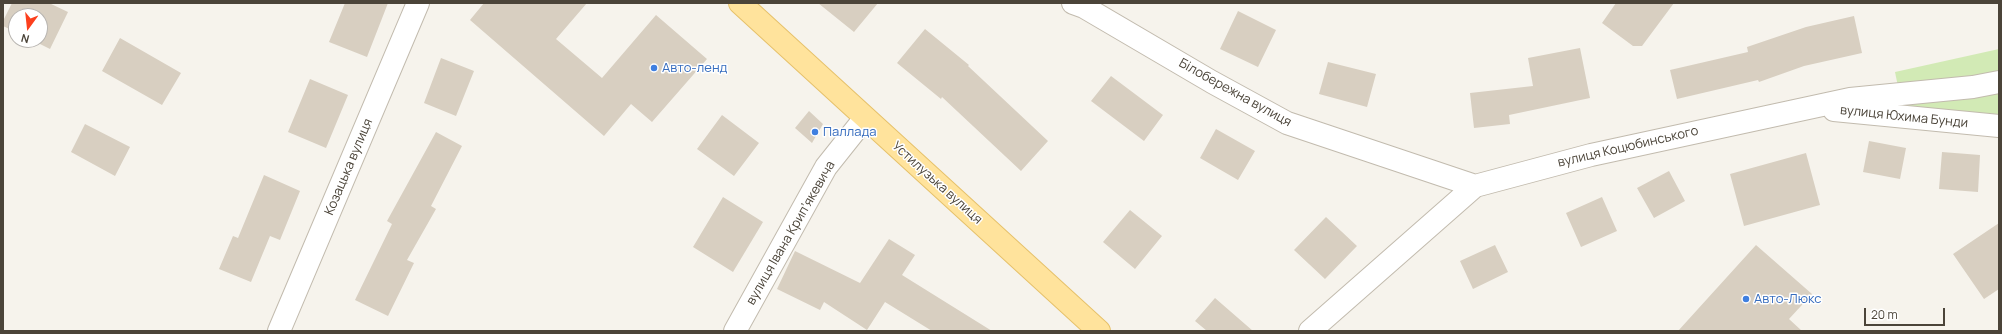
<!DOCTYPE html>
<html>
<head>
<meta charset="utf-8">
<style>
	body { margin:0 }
	#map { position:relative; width:2002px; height:334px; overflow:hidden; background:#f6f3ec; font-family:Manrope,sans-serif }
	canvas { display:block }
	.frame { position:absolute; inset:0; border:4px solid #4b4439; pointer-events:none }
	.north { position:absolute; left:8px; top:8px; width:40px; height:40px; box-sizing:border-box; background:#fff; border:1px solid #b7b4b0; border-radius:50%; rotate:195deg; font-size:11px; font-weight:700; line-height:16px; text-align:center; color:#4b4439 }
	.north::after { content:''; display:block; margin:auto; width:14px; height:18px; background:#fc3f1d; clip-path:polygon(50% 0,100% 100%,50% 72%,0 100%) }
	.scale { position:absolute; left:1864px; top:308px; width:81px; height:18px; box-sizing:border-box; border:2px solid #4b4439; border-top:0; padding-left:5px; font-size:12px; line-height:14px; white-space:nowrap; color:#4b4439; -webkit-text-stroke:3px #fff; paint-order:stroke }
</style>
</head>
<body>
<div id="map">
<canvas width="2002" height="334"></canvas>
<div class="frame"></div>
<div class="north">N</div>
<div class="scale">20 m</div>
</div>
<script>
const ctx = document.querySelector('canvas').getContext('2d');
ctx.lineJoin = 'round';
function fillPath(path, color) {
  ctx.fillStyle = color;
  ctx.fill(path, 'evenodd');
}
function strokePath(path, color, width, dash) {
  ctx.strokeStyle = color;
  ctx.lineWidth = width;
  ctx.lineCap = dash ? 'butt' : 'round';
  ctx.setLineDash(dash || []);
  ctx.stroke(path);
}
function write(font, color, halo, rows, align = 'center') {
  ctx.font = font + ' Manrope,sans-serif';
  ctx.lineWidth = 3;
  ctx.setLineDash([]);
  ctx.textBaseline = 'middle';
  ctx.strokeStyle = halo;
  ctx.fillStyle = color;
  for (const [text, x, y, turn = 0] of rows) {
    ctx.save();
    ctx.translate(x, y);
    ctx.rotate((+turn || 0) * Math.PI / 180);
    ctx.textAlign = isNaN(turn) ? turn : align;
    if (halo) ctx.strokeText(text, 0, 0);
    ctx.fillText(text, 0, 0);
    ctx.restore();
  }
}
fillPath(new Path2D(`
	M 1999,49 L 1999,114 L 1903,111 L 1895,72 Z`), '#d2eab5');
fillPath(new Path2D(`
	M 12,3 L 49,3 L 68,12 L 50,49 L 32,40 L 40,40 L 40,16 L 16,16 L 16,32 L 3,26 L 3,21 Z
	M 345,3 L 388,3 L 367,57 L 329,42 Z
	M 484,3 L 587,3 L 556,39 L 602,78 L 656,15 L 707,59 L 652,122 L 631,104 L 604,136 L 470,20 Z
	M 818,3 L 878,3 L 854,32 Z
	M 1616,3 L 1674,3 L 1642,46 L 1633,46 L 1602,23 Z
	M 1238,11 L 1276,30 L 1258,67 L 1220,49 Z
	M 1854,16 L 1862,53 L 1804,66 L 1759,82 L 1758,80 L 1677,99 L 1670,70 L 1748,52 L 1747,47 L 1806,27 Z
	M 925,29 L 969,65 L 968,66 L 1048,141 L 1021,171 L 942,97 L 941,99 L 897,63 Z
	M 120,38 L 181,73 L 162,105 L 102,71 Z
	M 1580,48 L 1590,98 L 1509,115 L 1510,124 L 1474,128 L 1470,93 L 1533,86 L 1528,58 Z
	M 441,58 L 474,71 L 456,116 L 424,103 Z
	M 1328,62 L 1376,74 L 1367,107 L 1319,94 Z
	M 1111,76 L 1163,115 L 1144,141 L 1091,101 Z
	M 310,79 L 348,95 L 326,148 L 288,132 Z
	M 809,111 L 823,124 L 812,143 L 795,128 Z
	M 722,115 L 759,143 L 734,176 L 697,149 Z
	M 85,124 L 130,147 L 115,176 L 71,152 Z
	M 1216,129 L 1255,151 L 1238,180 L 1200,158 Z
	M 436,132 L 462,146 L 431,206 L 436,209 L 407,260 L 414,263 L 388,316 L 355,300 L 392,224 L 387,221 Z
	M 1869,141 L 1906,148 L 1900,179 L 1863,172 Z
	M 1942,152 L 1980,155 L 1978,192 L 1939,189 Z
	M 1806,153 L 1820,205 L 1744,226 L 1730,174 Z
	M 1669,171 L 1685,201 L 1654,218 L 1637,188 Z
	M 264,175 L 300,191 L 280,240 L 270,236 L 251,282 L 219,269 L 233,236 L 238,238 Z
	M 723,197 L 763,222 L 733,272 L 693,247 Z
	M 1602,197 L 1617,231 L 1581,247 L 1566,213 Z
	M 1130,210 L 1162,236 L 1135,269 L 1103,242 Z
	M 1326,217 L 1357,246 L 1325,279 L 1294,250 Z
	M 1999,223 L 1999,289 L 1984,299 L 1953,254 Z
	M 889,239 L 915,255 L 902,275 L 992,331 L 932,331 L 885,302 L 867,330 L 824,302 L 820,310 L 777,289 L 795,251 L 860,283 Z
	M 1495,245 L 1508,272 L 1473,289 L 1460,261 Z
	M 1756,245 L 1812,294 L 1789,319 L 1802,331 L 1678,331 Z
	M 1215,298 L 1253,331 L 1207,331 L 1195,321 Z`), '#d8cfc1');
const minor = new Path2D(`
	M 1073,3 L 1084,7 L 1212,82 L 1287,123 L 1475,186
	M 1834,110 L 1999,126
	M 735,331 L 826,167 L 865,118
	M 1310,331 L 1475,186 L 1591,155 L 1850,99 L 1973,87 L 1999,82`);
const tertiary = new Path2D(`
	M 279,331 L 418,3`);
const primary = new Path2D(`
	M 740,3 L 1099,331`);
strokePath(minor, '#c2bbae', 24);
strokePath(tertiary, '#c2bbae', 24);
strokePath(primary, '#e6c16a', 24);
strokePath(minor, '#fff', 22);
strokePath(tertiary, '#fff', 22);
strokePath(primary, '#ffe39c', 22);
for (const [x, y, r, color] of [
	[654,68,4,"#3f7fe0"],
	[815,132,4,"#3f7fe0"],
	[1746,299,4,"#3f7fe0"]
]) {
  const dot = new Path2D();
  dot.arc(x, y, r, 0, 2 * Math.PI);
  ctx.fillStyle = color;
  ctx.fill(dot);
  strokePath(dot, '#fff', 1.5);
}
write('13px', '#366cbe', '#fff', [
	["Авто-ленд",662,68],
	["Паллада",823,132],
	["Авто-Люкс",1754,299]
], 'left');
write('13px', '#4b4439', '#fff', [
	["Білобережна вулиця",1235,93,29],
	["вулиця Юхима Бунди",1904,117,6],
	["вулиця Коцюбинського",1628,147,-13],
	["Козацька вулиця",349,167,-67],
	["Устилузька вулиця",937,183,42],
	["вулиця Івана Крипʼякевича",791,233,-60]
]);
</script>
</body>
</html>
